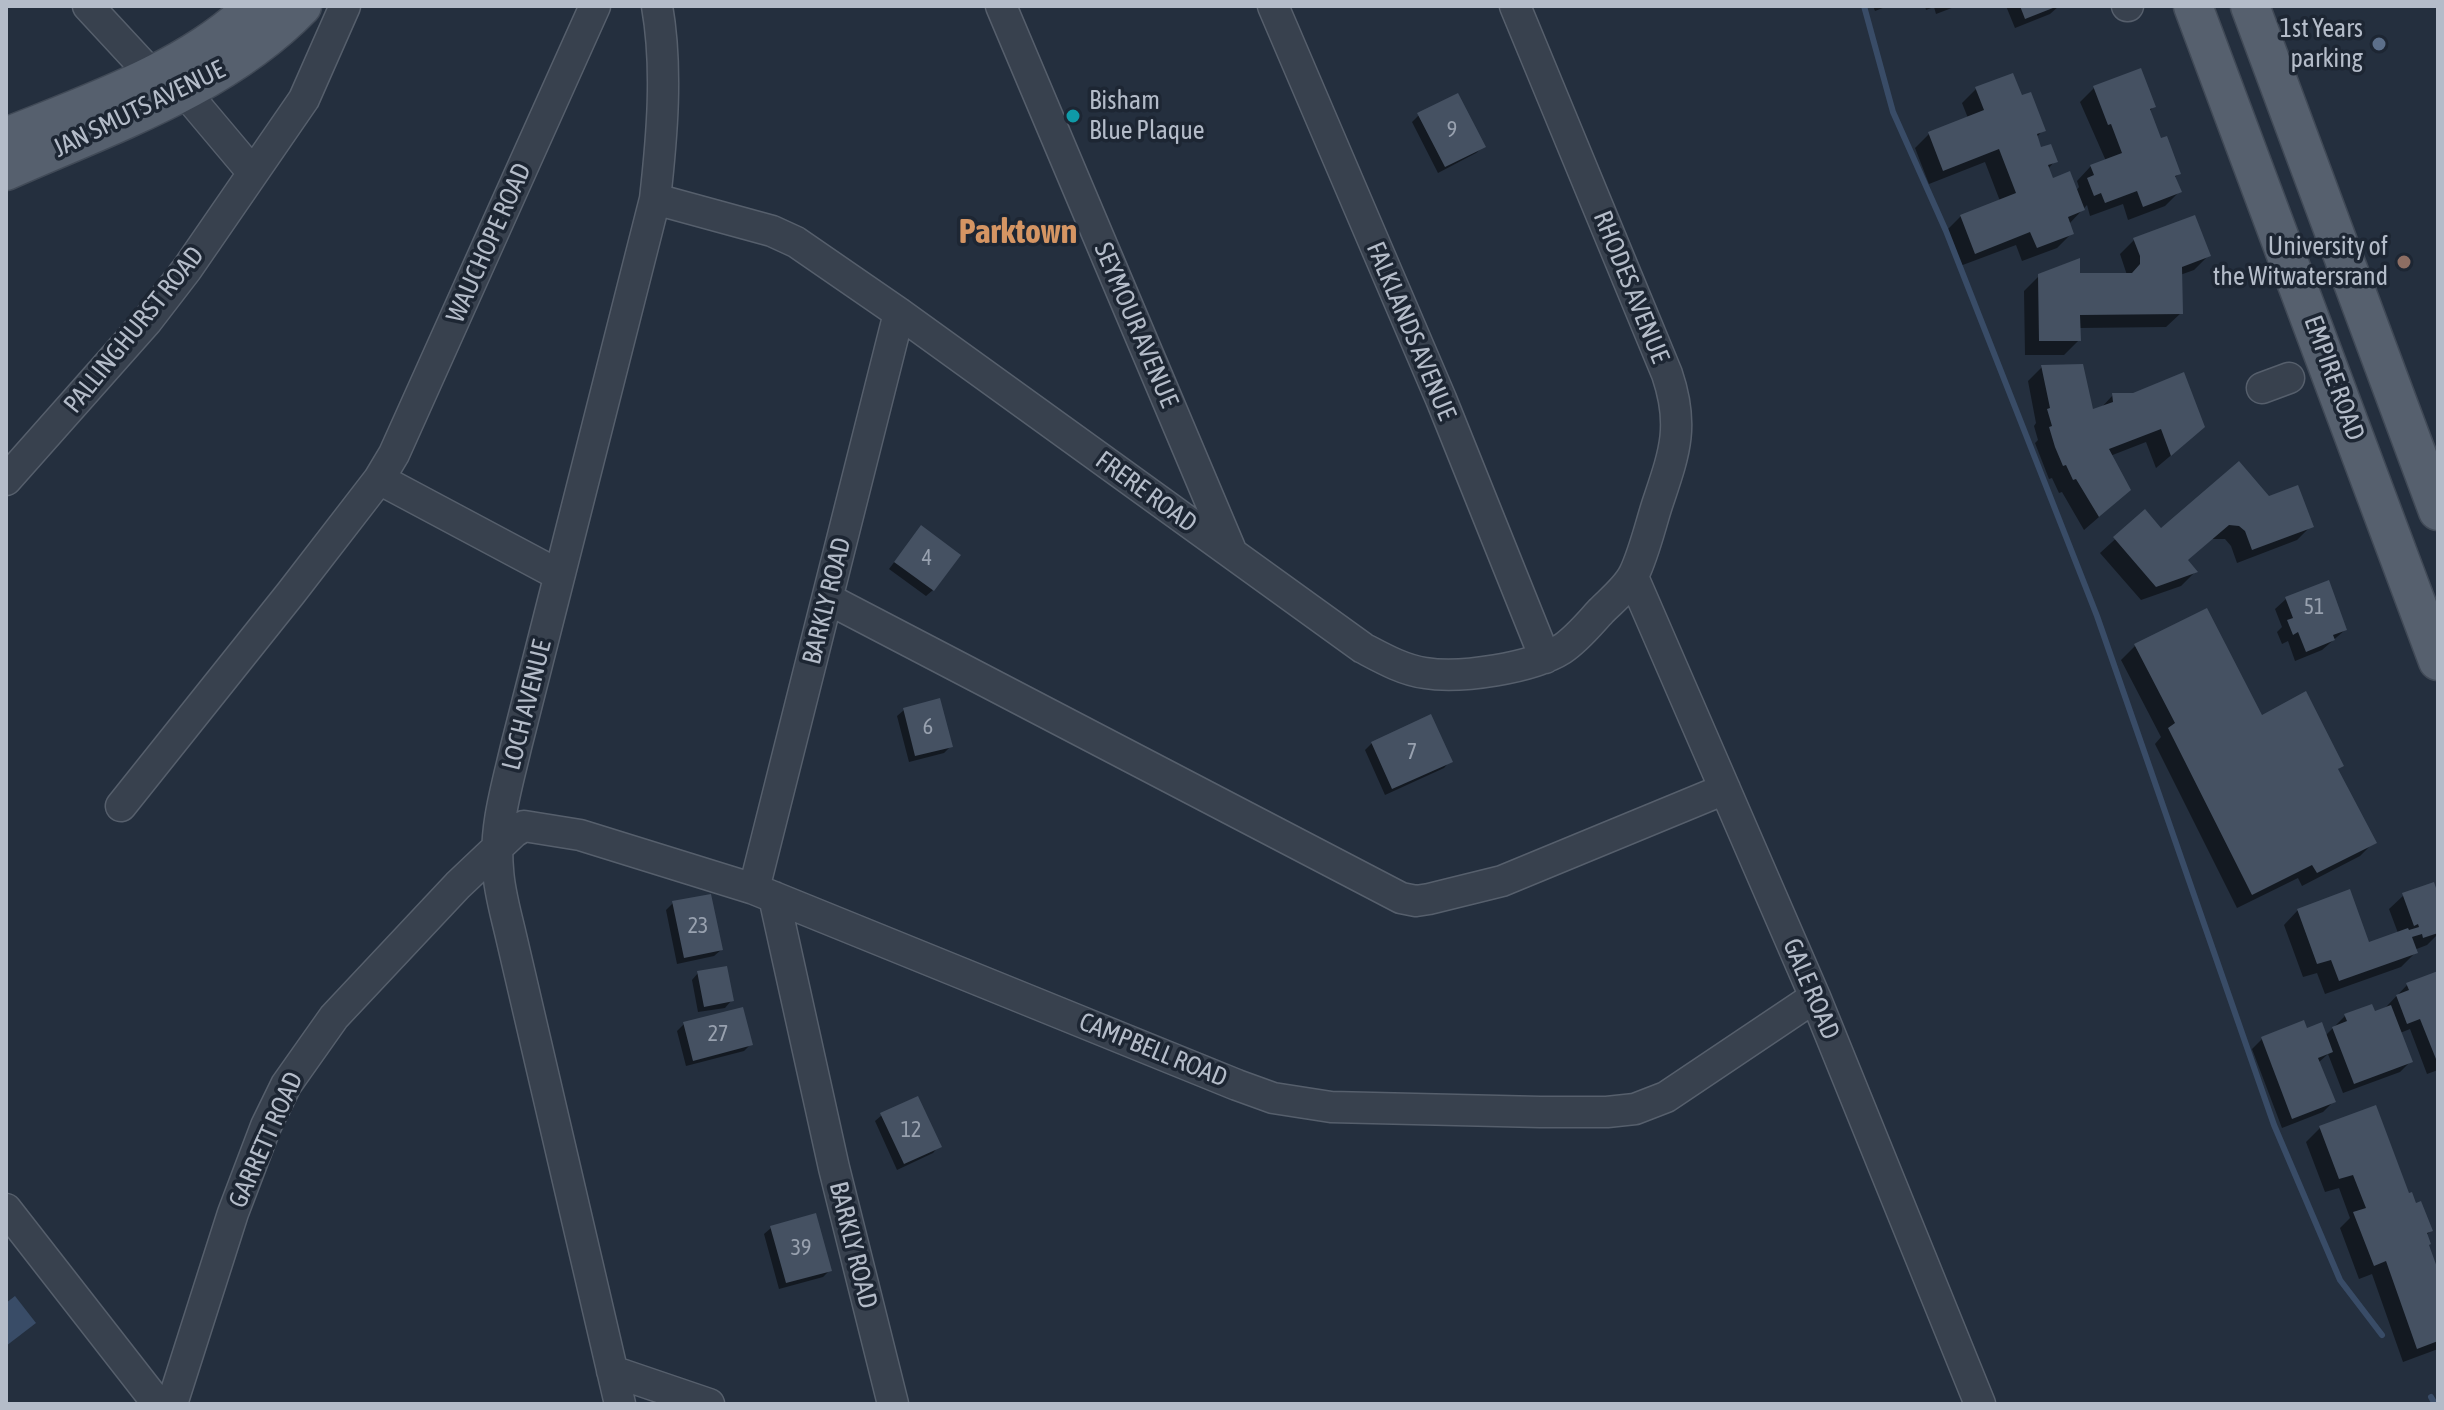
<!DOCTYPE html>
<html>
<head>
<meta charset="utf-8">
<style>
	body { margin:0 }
	#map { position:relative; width:2444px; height:1410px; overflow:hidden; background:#242f3e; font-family:"Asap Condensed",sans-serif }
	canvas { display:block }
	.frame { position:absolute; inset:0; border:8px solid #b4bcc9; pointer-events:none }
</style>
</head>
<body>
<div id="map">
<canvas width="2444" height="1410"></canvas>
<div class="frame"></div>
</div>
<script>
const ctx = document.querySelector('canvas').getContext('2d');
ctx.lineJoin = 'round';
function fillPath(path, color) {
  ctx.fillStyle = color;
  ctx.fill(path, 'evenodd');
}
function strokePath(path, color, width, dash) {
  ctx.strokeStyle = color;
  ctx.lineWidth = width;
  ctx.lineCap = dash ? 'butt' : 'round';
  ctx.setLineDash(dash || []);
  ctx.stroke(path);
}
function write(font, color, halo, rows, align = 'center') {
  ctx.font = font + ' "Asap Condensed",sans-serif';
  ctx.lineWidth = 7;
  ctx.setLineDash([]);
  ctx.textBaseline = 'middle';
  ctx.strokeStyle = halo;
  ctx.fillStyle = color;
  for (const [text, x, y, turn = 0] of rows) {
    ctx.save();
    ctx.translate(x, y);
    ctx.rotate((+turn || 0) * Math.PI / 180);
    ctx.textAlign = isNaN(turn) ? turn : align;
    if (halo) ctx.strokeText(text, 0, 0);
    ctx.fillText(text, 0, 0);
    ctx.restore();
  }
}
fillPath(new Path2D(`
	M 15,1296 L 36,1323 L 6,1346 L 6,1303 Z`), '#394c67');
fillPath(new Path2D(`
	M 1873,6 L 1888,6 L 1875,11 Z
	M 1925,6 L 1957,6 L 1936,14 L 1934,7 L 1926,10 Z
	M 2006,6 L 2059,6 L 2050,14 L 2015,28 Z
	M 1977,88 L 2021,98 L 2043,130 L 2036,138 L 2040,150 L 2055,161 L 2047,170 L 2052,181 L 2076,191 L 2079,187 L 2077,181 L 2091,166 L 2106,161 L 2080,102 L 2094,88 L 2154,106 L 2149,112 L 2160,141 L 2179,174 L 2174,178 L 2179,192 L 2165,206 L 2128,220 L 2123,204 L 2090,216 L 2087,205 L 2068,225 L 2072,233 L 2057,248 L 2022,261 L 2016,245 L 1960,266 L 1946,231 L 1961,216 L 2000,201 L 1985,162 L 1929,184 L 1915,148 L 1929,134 L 1968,118 L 1962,103 Z
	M 1419,115 L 1483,147 L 1476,153 L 1438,173 L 1412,122 Z
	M 2134,240 L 2208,256 L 2194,270 L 2180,275 L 2181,313 L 2166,327 L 2079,328 L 2079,340 L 2064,355 L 2025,355 L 2024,291 L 2039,276 L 2127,275 L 2120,254 Z
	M 2042,367 L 2092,412 L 2100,409 L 2113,395 L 2188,441 L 2156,468 L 2146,442 L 2110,456 L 2114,504 L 2084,530 L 2062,492 L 2059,493 L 2052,478 L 2049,479 L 2035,443 L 2038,440 L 2034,426 L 2036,423 L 2028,381 Z
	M 2269,498 L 2311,526 L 2297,540 L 2237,563 L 2231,546 L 2225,539 L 2212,539 L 2186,561 L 2195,572 L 2181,586 L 2141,600 L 2100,553 L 2145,512 L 2161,531 Z
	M 915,535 L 933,590 L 926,596 L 889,569 Z
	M 2286,599 L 2345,630 L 2322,650 L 2295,661 L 2288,641 L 2282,644 L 2277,632 L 2282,627 L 2275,609 Z
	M 2135,646 L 2342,765 L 2337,770 L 2374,842 L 2360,856 L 2302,886 L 2298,878 L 2237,908 L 2155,744 L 2161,737 L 2121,660 Z
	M 904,710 L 951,746 L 944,753 L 909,762 L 897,716 Z
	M 1372,743 L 1450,761 L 1444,768 L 1385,795 L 1365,750 Z
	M 2404,895 L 2438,899 L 2438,934 L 2427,945 L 2414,950 L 2415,953 L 2401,967 L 2325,994 L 2317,973 L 2303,977 L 2284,925 L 2298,910 L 2368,944 L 2398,933 L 2389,909 Z
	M 673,903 L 721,950 L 714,956 L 677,964 L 666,910 Z
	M 698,973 L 731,1001 L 725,1008 L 698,1012 L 692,980 Z
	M 2438,973 L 2438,1070 L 2427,1074 L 2410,1029 L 2400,1033 L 2410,1062 L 2400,1072 L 2343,1093 L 2328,1054 L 2318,1063 L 2333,1102 L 2323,1112 L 2282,1128 L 2252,1049 L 2262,1039 L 2306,1030 L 2325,1036 L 2345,1016 L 2374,1013 L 2386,1007 L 2408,984 Z
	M 684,1024 L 751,1044 L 744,1051 L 686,1066 L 677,1031 Z
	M 882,1115 L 939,1146 L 933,1153 L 897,1170 L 875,1121 Z
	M 2320,1128 L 2408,1196 L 2431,1231 L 2426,1235 L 2427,1246 L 2438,1275 L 2438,1349 L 2403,1362 L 2372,1274 L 2359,1279 L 2340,1228 L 2350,1218 L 2339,1188 L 2325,1192 L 2306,1142 Z
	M 771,1228 L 829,1271 L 823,1277 L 779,1289 L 764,1234 Z`), '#0007');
strokePath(new Path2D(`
	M 1864,6 L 1893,112 L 1946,231 L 2097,616 L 2274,1125 L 2340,1280 L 2382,1335
	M 2431,1397 L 2435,1404`), '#394c67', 6);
fillPath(new Path2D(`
	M 2020,6 L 2058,6 L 2025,19 Z
	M 2141,68 L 2156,107 L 2150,109 L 2161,138 L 2167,136 L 2181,174 L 2175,176 L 2182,192 L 2143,207 L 2137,191 L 2105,203 L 2101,193 L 2094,196 L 2087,178 L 2094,175 L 2090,165 L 2122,153 L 2111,124 L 2108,125 L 2093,86 Z
	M 2013,73 L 2022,95 L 2031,92 L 2046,131 L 2037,134 L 2041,147 L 2051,144 L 2058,162 L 2048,165 L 2053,178 L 2070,171 L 2085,210 L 2068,217 L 2074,234 L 2037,248 L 2030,232 L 1975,254 L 1960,215 L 2016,193 L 1999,149 L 1943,171 L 1928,132 L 1984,110 L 1975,87 Z
	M 1458,93 L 1486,147 L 1445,167 L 1417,113 Z
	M 2195,215 L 2211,256 L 2182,267 L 2183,314 L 2080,315 L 2081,341 L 2039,341 L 2038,274 L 2080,258 L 2080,273 L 2132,273 L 2140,264 L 2140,256 L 2133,238 Z
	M 2083,364 L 2093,409 L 2113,402 L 2112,393 L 2133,393 L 2184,372 L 2205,427 L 2171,456 L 2161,429 L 2109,449 L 2131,490 L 2099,517 L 2076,479 L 2073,480 L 2066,465 L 2063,466 L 2055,447 L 2049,427 L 2052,426 L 2047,409 L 2050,408 L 2041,365 Z
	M 2239,461 L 2269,496 L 2298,485 L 2314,527 L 2252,550 L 2245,531 L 2239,526 L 2229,525 L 2188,560 L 2198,572 L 2156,587 L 2113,537 L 2145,509 L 2161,528 Z
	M 921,525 L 961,555 L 934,591 L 894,562 Z
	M 2329,580 L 2347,630 L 2333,635 L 2335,640 L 2306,652 L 2298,632 L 2293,635 L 2287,620 L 2293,618 L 2285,597 Z
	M 2207,608 L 2262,715 L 2306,691 L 2344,766 L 2338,769 L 2377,843 L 2317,873 L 2312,865 L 2252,895 L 2168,728 L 2175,723 L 2134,644 Z
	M 940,698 L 953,747 L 915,756 L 903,708 Z
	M 1431,714 L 1453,762 L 1392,789 L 1371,742 Z
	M 2434,882 L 2438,894 L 2438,933 L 2423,938 L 2422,934 L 2412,937 L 2418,953 L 2339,981 L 2331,960 L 2317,964 L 2297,909 L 2350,889 L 2369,942 L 2408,928 L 2409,930 L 2419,927 L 2418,924 L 2414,926 L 2402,893 Z
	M 711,894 L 723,950 L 684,958 L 672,901 Z
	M 727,966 L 734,1001 L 704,1007 L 697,971 Z
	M 2438,971 L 2438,1064 L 2420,1019 L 2407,1024 L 2396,995 L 2409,990 L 2406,983 Z
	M 2372,1004 L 2375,1011 L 2391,1005 L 2413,1062 L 2354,1084 L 2332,1027 L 2347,1021 L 2344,1014 Z
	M 743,1007 L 753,1045 L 693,1061 L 683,1022 Z
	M 2304,1020 L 2307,1028 L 2322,1022 L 2333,1052 L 2318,1058 L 2336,1102 L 2292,1119 L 2261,1037 Z
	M 918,1096 L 942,1147 L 904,1164 L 880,1113 Z
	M 2376,1105 L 2409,1193 L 2412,1192 L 2416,1203 L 2421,1201 L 2433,1231 L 2427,1233 L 2431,1244 L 2429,1245 L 2438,1270 L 2438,1341 L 2417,1349 L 2386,1261 L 2374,1266 L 2353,1212 L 2366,1208 L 2353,1175 L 2339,1179 L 2319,1126 Z
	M 816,1213 L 832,1271 L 786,1283 L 770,1226 Z`), '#455162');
const minor = new Path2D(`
	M 88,6 L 151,74
	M 1001,6 L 1232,553
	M 1273,6 L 1441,399 L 1545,658
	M 2127,6 L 2128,6
	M 184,91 L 253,173
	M 655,199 L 772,231 L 796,242 L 899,313 L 1363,648 C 1382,658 1403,670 1425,673 C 1460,679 1532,668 1562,649 C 1577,639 1589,624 1601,611 C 1612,600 1627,588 1634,574 C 1644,553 1650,527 1657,505 C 1674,454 1685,427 1667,374 L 1515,6
	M 2262,388 L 2289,378
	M 379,479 L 559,575
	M 6,480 L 147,321 L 187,269 L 304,99 L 345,6
	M 1633,577 L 1815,997 L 1980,1404
	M 828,599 L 1401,898 L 1416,901 L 1429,899 L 1502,881 L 1725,789
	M 121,806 L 291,593 L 379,479 L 394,454 L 595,6
	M 754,889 L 899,313
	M 774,897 L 834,1168 L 893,1404
	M 6,1209 L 158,1404
	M 612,1371 L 709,1404
	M 172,1404 L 233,1213 L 266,1126 L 286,1085 L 334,1017 L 458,885 L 514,832 L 524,826 L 580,835 L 754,889 L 1237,1085 L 1273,1098 L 1331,1107 L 1540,1112 L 1607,1112 L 1635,1109 L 1666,1097 L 1815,997
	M 620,1404 L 511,936 C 506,914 499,891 498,869 C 494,828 507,786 516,747 L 655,199 C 662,137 668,68 657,6`);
const major = new Path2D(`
	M 2193,6 L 2438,661
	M 2250,6 L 2438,511
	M 6,137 C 88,104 191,69 254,6
	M 6,171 C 107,126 224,87 302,6`);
strokePath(minor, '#565f6c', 33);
strokePath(major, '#414a57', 41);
strokePath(minor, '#38414e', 30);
strokePath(major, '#56606e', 38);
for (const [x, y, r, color] of [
	[2379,44,8,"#5c6f8a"],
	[1073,116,8,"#0f9aa8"],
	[2404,262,8,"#8d6e63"]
]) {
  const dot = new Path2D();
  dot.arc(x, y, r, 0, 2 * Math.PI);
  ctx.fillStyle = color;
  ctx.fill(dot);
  strokePath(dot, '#1d2633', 3);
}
write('22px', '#98a1af', null, [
	["9",1452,130],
	["4",927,558],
	["51",2314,607],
	["6",928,727],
	["7",1412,752],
	["23",698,926],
	["27",718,1034],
	["12",911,1130],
	["39",801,1248]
]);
write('26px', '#b4bcc9', '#1d2633', [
	["1st Years",2363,29],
	["parking",2363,59],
	["Bisham",1089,101,"left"],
	["Blue Plaque",1089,131,"left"],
	["University of",2388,247],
	["the Witwatersrand",2388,277]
], 'right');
write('26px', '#b4bcc9', '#1d2633', [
	["JAN SMUTS AVENUE",139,109,-26],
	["WAUCHOPE ROAD",489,243,-66],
	["RHODES AVENUE",1631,287,68],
	["SEYMOUR AVENUE",1136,325,67],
	["PALLINGHURST ROAD",134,330,-51],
	["FALKLANDS AVENUE",1411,331,67],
	["EMPIRE ROAD",2334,378,70],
	["FRERE ROAD",1146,492,36],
	["BARKLY ROAD",827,601,-76],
	["LOCH AVENUE",527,705,-76],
	["GALE ROAD",1811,989,67],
	["CAMPBELL ROAD",1153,1050,22],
	["GARRETT ROAD",266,1140,-66],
	["BARKLY ROAD",853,1245,76]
]);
write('bold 34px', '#d59563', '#1d2633', [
	["Parktown",1018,232]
]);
</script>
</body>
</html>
